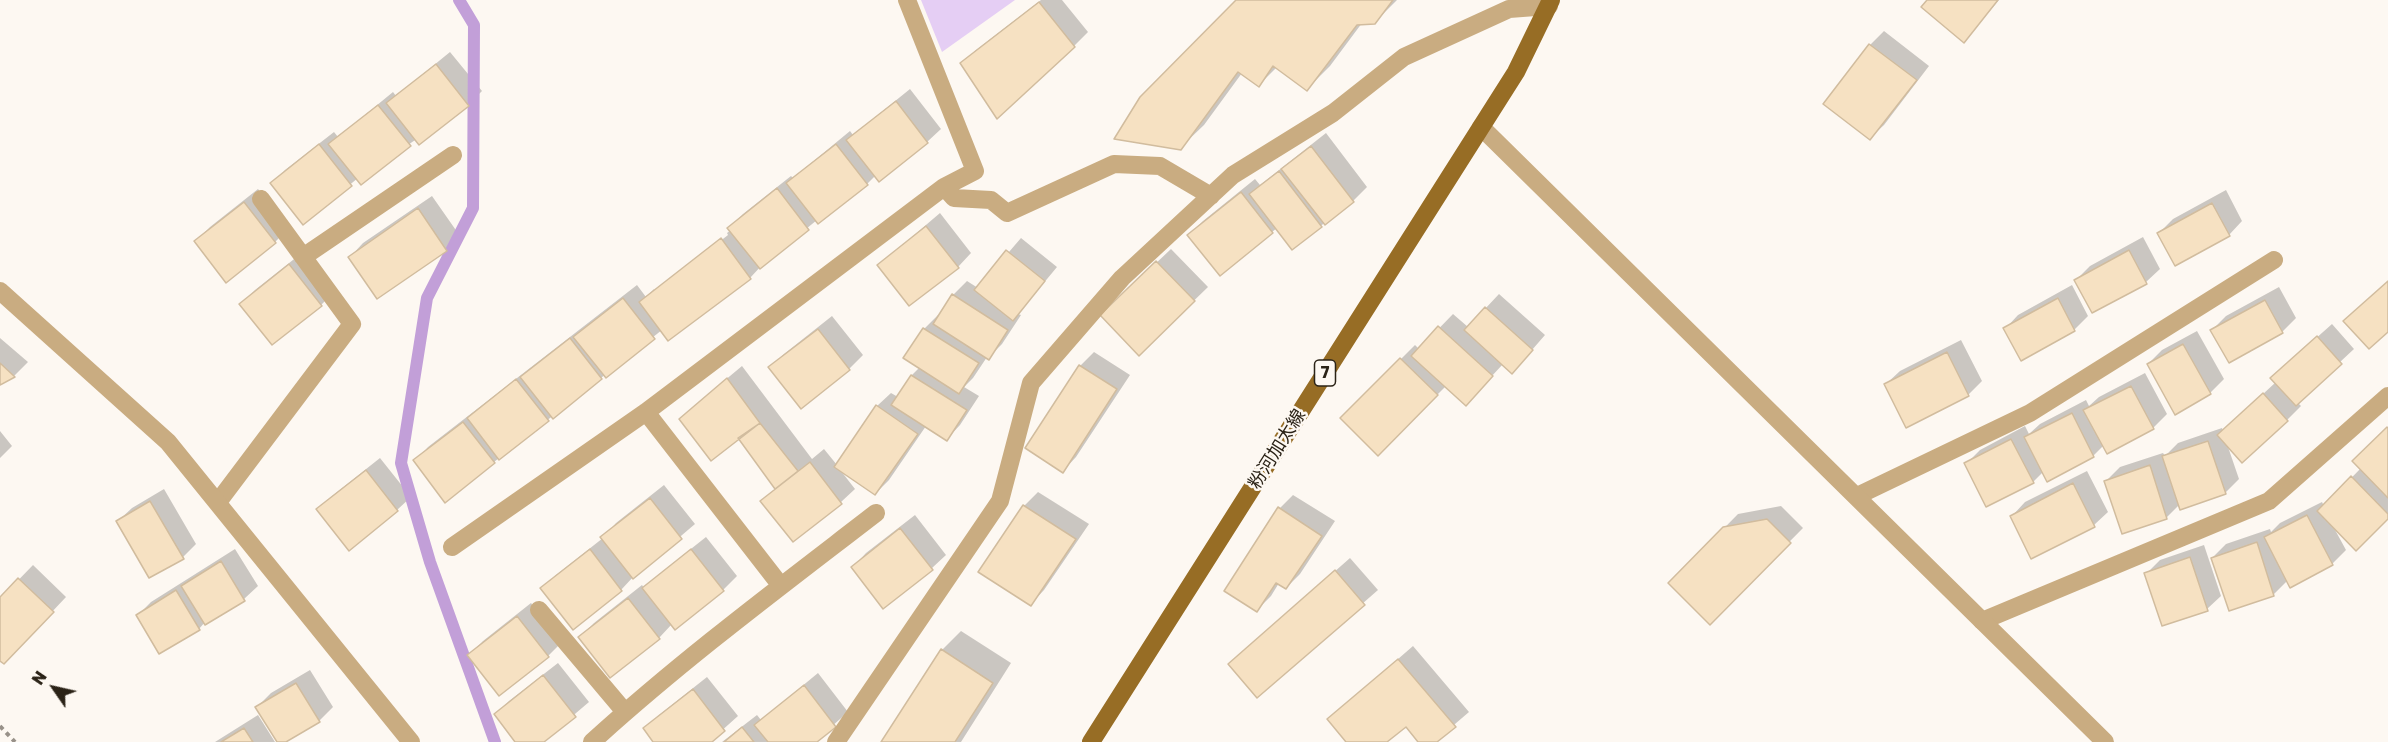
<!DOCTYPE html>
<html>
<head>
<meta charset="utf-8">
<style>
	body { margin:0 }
	#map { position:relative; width:2388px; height:742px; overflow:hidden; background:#fdf8f2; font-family:"Golos Text",sans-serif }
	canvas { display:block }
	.north { position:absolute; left:24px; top:658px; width:60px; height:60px; -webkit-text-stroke:4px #fdf8f2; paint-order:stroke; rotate:304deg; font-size:16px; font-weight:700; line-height:24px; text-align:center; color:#2b2317 }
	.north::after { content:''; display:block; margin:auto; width:21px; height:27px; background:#2b2317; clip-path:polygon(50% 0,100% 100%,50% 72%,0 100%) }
</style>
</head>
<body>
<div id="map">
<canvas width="2388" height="742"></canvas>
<div class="north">N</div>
</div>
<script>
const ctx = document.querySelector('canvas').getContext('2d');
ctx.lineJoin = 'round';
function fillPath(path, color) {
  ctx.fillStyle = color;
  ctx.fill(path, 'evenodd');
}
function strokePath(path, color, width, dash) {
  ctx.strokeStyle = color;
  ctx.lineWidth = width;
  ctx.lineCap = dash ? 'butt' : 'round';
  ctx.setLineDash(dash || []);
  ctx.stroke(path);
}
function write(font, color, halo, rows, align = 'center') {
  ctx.font = font + ' "Golos Text","Noto Sans JP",sans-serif';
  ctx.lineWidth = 5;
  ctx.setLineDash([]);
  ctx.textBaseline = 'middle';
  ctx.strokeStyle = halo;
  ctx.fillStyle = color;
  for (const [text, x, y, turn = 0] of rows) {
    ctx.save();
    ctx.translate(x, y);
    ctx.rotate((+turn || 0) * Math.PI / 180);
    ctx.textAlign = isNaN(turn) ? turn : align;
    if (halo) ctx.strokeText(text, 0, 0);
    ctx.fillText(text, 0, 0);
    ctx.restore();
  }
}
fillPath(new Path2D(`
	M 921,0 L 1015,0 L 942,52 Z`), '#e5cef4');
fillPath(new Path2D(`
	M 1041,0 L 1062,0 L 1088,32 L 1074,46 L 962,64 L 976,50 Z
	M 1238,0 L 1397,0 L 1375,22 L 1362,23 L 1330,66 L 1307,89 L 1277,67 L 1259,85 L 1242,73 L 1204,125 L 1180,148 Z
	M 1928,0 L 1999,0 L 1964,41 Z
	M 1884,31 L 1929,66 L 1884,125 L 1870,138 L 1825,103 L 1870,45 Z
	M 450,52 L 482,91 L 468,105 L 358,178 L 303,223 L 272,184 L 285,170 L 334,132 L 338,137 L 393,92 L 396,96 Z
	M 910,89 L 941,129 L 927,142 L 876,175 L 867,184 L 817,220 L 763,264 L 750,278 L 662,330 L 494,462 L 415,461 L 428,447 L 637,285 L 646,297 L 654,289 L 654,293 L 728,235 L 727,233 L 731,230 L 729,228 L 743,214 L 791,176 L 793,178 L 850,131 L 853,135 Z
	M 1326,133 L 1367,187 L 1353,201 L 1292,248 L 1277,228 L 1272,232 L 1189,235 L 1203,221 L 1255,179 L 1260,185 Z
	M 258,189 L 288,229 L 275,242 L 196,241 L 210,227 Z
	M 2226,190 L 2242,221 L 2229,235 L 2159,233 L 2173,219 Z
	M 432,196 L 460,236 L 446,250 L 377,297 L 350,257 L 363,243 Z
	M 940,213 L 971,253 L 958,267 L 879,265 Z
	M 2143,237 L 2160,269 L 2146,282 L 2076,280 L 2090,266 Z
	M 1021,238 L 1057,267 L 1018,314 L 1021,315 L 1002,344 L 988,358 L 987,357 L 973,378 L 964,387 L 979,396 L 960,425 L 947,439 L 926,426 L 889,480 L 875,494 L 841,471 L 855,489 L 841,502 L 793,540 L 762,501 L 776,488 L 739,437 L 694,406 L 742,366 L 812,459 L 824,449 L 837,465 L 877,406 L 891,393 L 898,397 L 912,375 L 920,367 L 905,357 L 924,329 L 938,315 L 940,316 L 953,295 L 967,281 L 978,288 Z
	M 1171,249 L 1208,287 L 1139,354 L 1116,301 Z
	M 303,252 L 335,291 L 321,305 L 241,304 L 255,290 Z
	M 2072,285 L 2088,316 L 2074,330 L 2005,329 L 2018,315 Z
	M 2279,287 L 2296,318 L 2282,332 L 2212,330 L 2226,316 Z
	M 1499,294 L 1545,335 L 1525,358 L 1503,364 L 1479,390 L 1446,386 L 1378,454 L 1342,418 L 1415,345 L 1419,349 L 1453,314 L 1468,327 Z
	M 832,316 L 863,355 L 849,369 L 801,407 L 770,367 L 784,354 Z
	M 2332,324 L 2354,349 L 2297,402 L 2301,406 L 2287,420 L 2242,461 L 2227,444 L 2239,479 L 2225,493 L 2180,504 L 2167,517 L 2122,532 L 2106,481 L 2120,467 L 2163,453 L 2165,456 L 2178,443 L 2222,428 L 2223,431 L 2276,382 L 2286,365 Z
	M 2197,331 L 2224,379 L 2210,393 L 2148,364 L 2162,350 Z
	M 0,338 L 28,362 L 14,376 L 0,383 Z
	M 1961,340 L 1982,381 L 1968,395 L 1906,426 L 1886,384 L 1900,371 Z
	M 1094,352 L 1130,375 L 1076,457 L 1063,471 L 1027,447 L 1081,365 Z
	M 2145,373 L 2167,414 L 2153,428 L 2104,445 L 2093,456 L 2048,480 L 2043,472 L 2033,482 L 1987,505 L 1966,464 L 1980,450 L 2025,426 L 2029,434 L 2040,424 L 2086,400 L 2089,406 L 2099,397 Z
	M 2388,428 L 2388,517 L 2334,528 L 2346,550 L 2332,564 L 2288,580 L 2274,594 L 2230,609 L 2212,558 L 2226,544 L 2270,529 L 2271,532 L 2280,523 L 2322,502 L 2324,506 L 2361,468 L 2354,461 Z
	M 0,431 L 12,446 L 0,458 Z
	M 380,458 L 411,497 L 397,510 L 318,510 L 332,496 Z
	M 2087,471 L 2108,512 L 2094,525 L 2032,557 L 2012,516 L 2025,502 Z
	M 664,485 L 695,524 L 634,576 L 621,590 L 542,588 L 556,575 L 603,538 L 616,523 Z
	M 164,489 L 196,544 L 183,557 L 118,521 L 132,508 Z
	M 1038,492 L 1089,524 L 1044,590 L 1031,604 L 1024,506 Z
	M 1293,495 L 1335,521 L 1300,574 L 1286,588 L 1279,583 L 1271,596 L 1257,610 L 1280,508 Z
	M 1781,506 L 1803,528 L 1710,622 L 1670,583 L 1738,514 Z
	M 915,515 L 946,555 L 932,568 L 884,607 L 853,567 L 866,553 Z
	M 706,537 L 737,576 L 723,590 L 675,628 L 672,624 L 659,638 L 580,637 L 594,623 L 642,585 L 644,588 L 658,575 Z
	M 2204,545 L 2221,596 L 2207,609 L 2146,574 L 2160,560 Z
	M 235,549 L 258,586 L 244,599 L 205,622 L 199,629 L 137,616 L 151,602 Z
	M 1350,558 L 1378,590 L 1257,696 L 1230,664 Z
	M 33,565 L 66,597 L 17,649 L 0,659 L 0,599 Z
	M 531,603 L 562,642 L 548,656 L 469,655 L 483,641 Z
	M 961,631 L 1011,663 L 961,742 L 883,742 L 942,650 Z
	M 1413,646 L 1469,712 L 1434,742 L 1419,742 L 1406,724 L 1384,742 L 1348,742 L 1329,719 Z
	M 558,663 L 589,702 L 542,742 L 517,742 L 496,714 L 509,701 Z
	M 310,670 L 333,707 L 319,721 L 284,742 L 278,742 L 257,707 L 271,693 Z
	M 818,673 L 848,712 L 814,742 L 722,742 L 757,715 L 761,720 Z
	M 707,677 L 738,716 L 709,742 L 655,742 L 645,729 L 659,715 Z
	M 258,715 L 275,742 L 215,742 Z`), '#0003');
strokePath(new Path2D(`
	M 459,0 L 474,25 L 473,208 L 427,298 L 401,463 L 430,562 L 495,742`), '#c29fd8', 12);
const building = new Path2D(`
	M 1236,0 L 1393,0 L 1375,24 L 1357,25 L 1307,91 L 1273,66 L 1259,87 L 1238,72 L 1181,150 L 1114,139 L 1140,97 Z
	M 1927,0 L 1998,0 L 1964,43 L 1921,7 Z
	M 1039,2 L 1075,47 L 997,119 L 960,63 Z
	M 1869,44 L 1917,80 L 1870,140 L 1823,104 Z
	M 436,64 L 469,106 L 419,145 L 386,103 Z
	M 896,101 L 928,143 L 879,182 L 846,140 Z
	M 378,105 L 411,146 L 361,185 L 328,144 Z
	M 319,144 L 352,186 L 303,225 L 270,183 Z
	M 836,144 L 868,185 L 818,224 L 786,183 Z
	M 1311,146 L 1354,202 L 1325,225 L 1281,169 Z
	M 1279,171 L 1322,227 L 1292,250 L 1249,194 Z
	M 777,188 L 809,230 L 760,269 L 727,228 Z
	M 1241,192 L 1273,233 L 1220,276 L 1187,235 Z
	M 244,202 L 276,243 L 226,283 L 194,241 Z
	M 2212,203 L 2230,236 L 2175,266 L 2157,233 Z
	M 418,208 L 447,251 L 377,299 L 348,257 Z
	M 926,226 L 959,268 L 909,306 L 877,265 Z
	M 721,238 L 751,279 L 668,341 L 639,302 Z
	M 1006,250 L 1045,281 L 1013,321 L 974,290 Z
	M 2129,250 L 2147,284 L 2092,313 L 2074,280 Z
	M 1156,261 L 1195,301 L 1139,356 L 1100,315 Z
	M 289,264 L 322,306 L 272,345 L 239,304 Z
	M 2388,281 L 2388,332 L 2369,349 L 2343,321 Z
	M 952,294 L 1008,330 L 989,360 L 933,324 Z
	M 623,298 L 655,339 L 606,378 L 573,337 Z
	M 2058,298 L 2075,331 L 2021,361 L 2003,328 Z
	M 2265,300 L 2283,333 L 2229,363 L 2210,330 Z
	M 1485,307 L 1533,350 L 1512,374 L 1464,330 Z
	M 1438,326 L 1493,376 L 1466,406 L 1411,356 Z
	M 923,328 L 979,363 L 959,394 L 903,358 Z
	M 818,329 L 850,370 L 801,409 L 768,367 Z
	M 2317,336 L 2342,364 L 2296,406 L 2270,378 Z
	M 570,338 L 602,379 L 553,419 L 520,377 Z
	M 2183,344 L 2211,394 L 2175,415 L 2147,364 Z
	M 1947,352 L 1969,396 L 1906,428 L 1884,384 Z
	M 1400,358 L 1438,395 L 1378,456 L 1340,418 Z
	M 0,363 L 15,377 L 0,385 Z
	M 1079,365 L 1117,389 L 1063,473 L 1025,448 Z
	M 911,375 L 967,410 L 947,441 L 891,405 Z
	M 727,378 L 760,423 L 711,461 L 679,419 Z
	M 516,379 L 549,421 L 499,460 L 467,418 Z
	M 2131,386 L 2154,429 L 2107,454 L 2083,410 Z
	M 2263,393 L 2288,421 L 2242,463 L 2217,435 Z
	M 876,405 L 918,434 L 875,495 L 834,467 Z
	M 2072,413 L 2094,457 L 2047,482 L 2024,437 Z
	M 463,422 L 495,463 L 445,503 L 413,460 Z
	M 760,423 L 798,471 L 775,489 L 738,438 Z
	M 2387,427 L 2388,428 L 2388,498 L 2352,461 Z
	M 2011,439 L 2034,483 L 1986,507 L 1964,463 Z
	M 2208,441 L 2226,494 L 2180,510 L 2162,456 Z
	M 810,462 L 842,504 L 793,542 L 760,501 Z
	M 2150,465 L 2167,519 L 2122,534 L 2104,481 Z
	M 366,470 L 398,511 L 349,551 L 316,509 Z
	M 2351,476 L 2388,514 L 2388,519 L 2356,551 L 2317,511 Z
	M 2073,483 L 2095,527 L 2031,559 L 2010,516 Z
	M 650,498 L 682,539 L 633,579 L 600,537 Z
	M 150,501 L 184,559 L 149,578 L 116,521 Z
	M 1023,505 L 1076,539 L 1031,606 L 978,572 Z
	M 1278,507 L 1322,536 L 1286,589 L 1276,583 L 1257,612 L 1224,591 Z
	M 2307,515 L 2333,565 L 2290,588 L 2264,537 Z
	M 1767,519 L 1791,543 L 1710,625 L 1668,583 L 1723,527 Z
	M 900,528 L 933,570 L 883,609 L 851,567 Z
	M 2257,542 L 2274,596 L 2229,611 L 2211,558 Z
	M 590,549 L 622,591 L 573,630 L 540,588 Z
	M 691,549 L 724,591 L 675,630 L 642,588 Z
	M 2190,557 L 2208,611 L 2162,626 L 2144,573 Z
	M 221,561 L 245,601 L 205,625 L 181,586 Z
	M 1335,570 L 1365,605 L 1257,698 L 1228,664 Z
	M 18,578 L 54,612 L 4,664 L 0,661 L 0,597 Z
	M 176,590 L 200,630 L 159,654 L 136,615 Z
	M 628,598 L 660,639 L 610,678 L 578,637 Z
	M 517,616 L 549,657 L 499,696 L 467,655 Z
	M 941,649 L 993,683 L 955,742 L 881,742 Z
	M 1398,659 L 1456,727 L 1437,742 L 1418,742 L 1406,727 L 1387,742 L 1346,742 L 1327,719 Z
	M 543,675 L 576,717 L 544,742 L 515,742 L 494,714 Z
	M 296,683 L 320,722 L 286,742 L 277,742 L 255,707 Z
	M 804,685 L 836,727 L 817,742 L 768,742 L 754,725 Z
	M 693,689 L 725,731 L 712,742 L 653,742 L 643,728 Z
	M 742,727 L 754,742 L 724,742 Z
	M 244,728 L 253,742 L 221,742 Z`);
fillPath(building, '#f6e1c2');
strokePath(building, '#d1bc9e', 1.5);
strokePath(new Path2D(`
	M 0,726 L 15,742`), '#989189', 4, [4.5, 4.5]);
strokePath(new Path2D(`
	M 944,187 L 954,198 L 991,200 L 1007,213 L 1114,164 L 1160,166 L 1211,196
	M 303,257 L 453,155
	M 646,412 L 781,586
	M 1857,496 L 2030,413 L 2274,260
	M 218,502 L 352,324 L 261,199
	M 452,547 L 646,412 L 944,187 L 975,171 L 907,0
	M 539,610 L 625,712
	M 1982,621 L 2269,501 L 2388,396
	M 592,742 C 682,660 780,587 876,513
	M 836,742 L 1000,501 L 1031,383 L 1122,278 L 1233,175 L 1333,113 L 1404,57 L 1509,9 L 1549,6`), '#c9ac81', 18);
strokePath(new Path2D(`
	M 1481,127 L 2105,742
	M 0,291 L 168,442 L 411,742`), '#c9ac81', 18);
strokePath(new Path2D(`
	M 1091,742 L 1516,72 L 1551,0`), '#976d25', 18);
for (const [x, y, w] of [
	[1325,373,21]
]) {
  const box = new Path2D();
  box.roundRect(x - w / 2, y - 13, w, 26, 4.5);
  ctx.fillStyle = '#fdf8f2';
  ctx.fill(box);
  strokePath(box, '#2b2317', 1.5);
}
write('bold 16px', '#2b2317', null, [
	["7",1325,373]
]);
write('18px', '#2b2317', '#fdf8f2', [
	["粉河加太線",1277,449,-58]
]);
</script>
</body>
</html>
